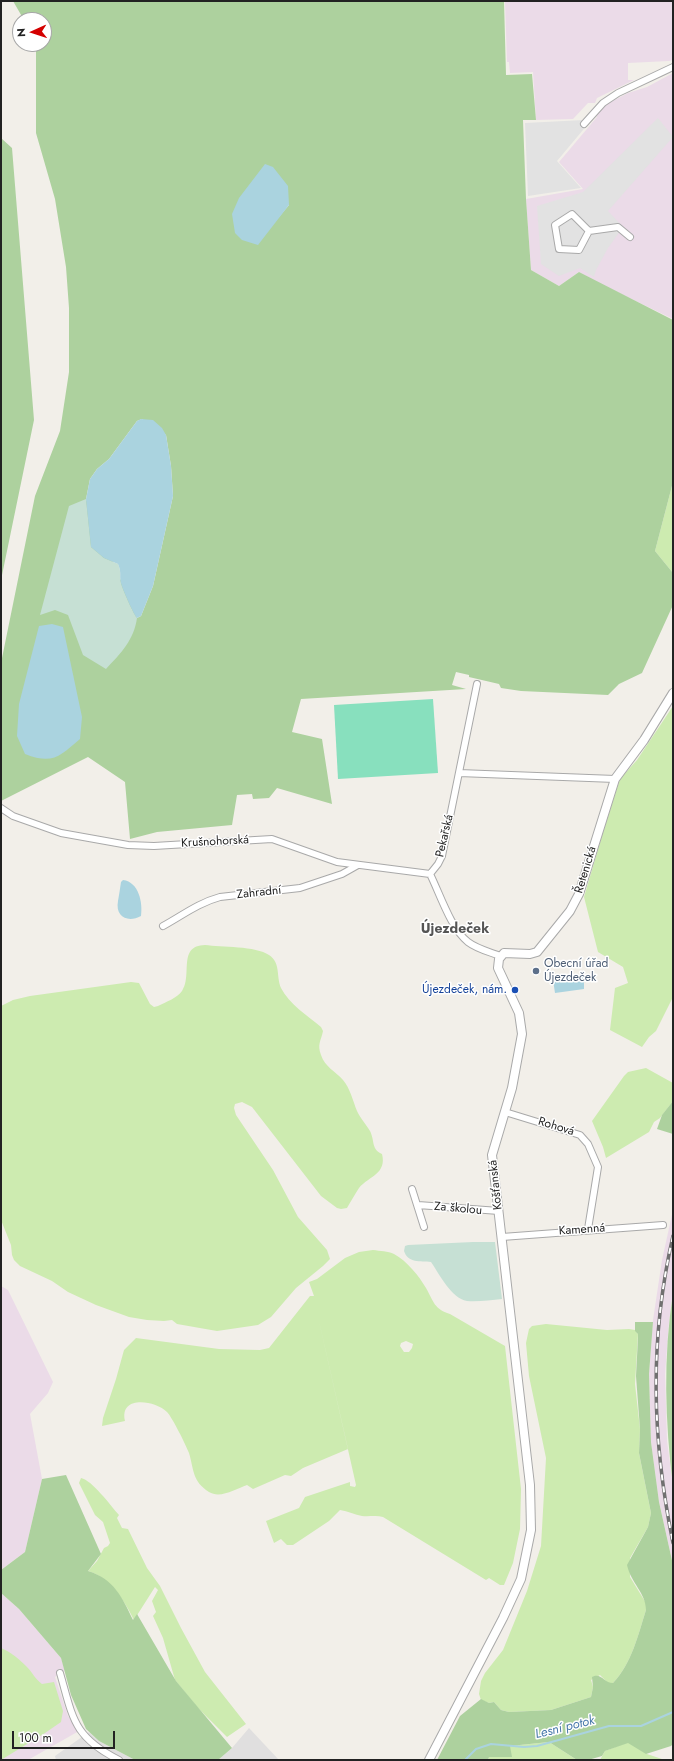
<!DOCTYPE html>
<html>
<head>
<meta charset="utf-8">
<style>
	body { margin:0 }
	#map { position:relative; width:674px; height:1761px; overflow:hidden; background:#f2efe9; font-family:Jost,sans-serif }
	canvas { display:block }
	.frame { position:absolute; inset:0; border:2px solid #222; pointer-events:none }
	.north { position:absolute; left:12px; top:12px; width:40px; height:40px; box-sizing:border-box; background:#fff; border:1px solid #a7a7a7; border-radius:50%; rotate:267deg; font-size:11px; font-weight:700; line-height:16px; text-align:center; color:#222 }
	.north::after { content:''; display:block; margin:auto; width:14px; height:18px; background:#d40000; clip-path:polygon(50% 0,100% 100%,50% 72%,0 100%) }
	.scale { position:absolute; left:12px; top:1731px; width:103px; height:18px; box-sizing:border-box; border:2px solid #222; border-top:0; padding-left:5px; font-size:12px; line-height:14px; white-space:nowrap; color:#222; -webkit-text-stroke:3px #fff; paint-order:stroke }
</style>
</head>
<body>
<div id="map">
<canvas width="674" height="1761"></canvas>
<div class="frame"></div>
<div class="north">N</div>
<div class="scale">100 m</div>
</div>
<script>
const ctx = document.querySelector('canvas').getContext('2d');
ctx.lineJoin = 'round';
function fillPath(path, color) {
  ctx.fillStyle = color;
  ctx.fill(path, 'evenodd');
}
function strokePath(path, color, width, dash) {
  ctx.strokeStyle = color;
  ctx.lineWidth = width;
  ctx.lineCap = dash ? 'butt' : 'round';
  ctx.setLineDash(dash || []);
  ctx.stroke(path);
}
function write(font, color, halo, rows, align = 'center') {
  ctx.font = font + ' Jost,sans-serif';
  ctx.lineWidth = 3;
  ctx.setLineDash([]);
  ctx.textBaseline = 'middle';
  ctx.strokeStyle = halo;
  ctx.fillStyle = color;
  for (const [text, x, y, turn = 0] of rows) {
    ctx.save();
    ctx.translate(x, y);
    ctx.rotate((+turn || 0) * Math.PI / 180);
    ctx.textAlign = isNaN(turn) ? turn : align;
    if (halo) ctx.strokeText(text, 0, 0);
    ctx.fillText(text, 0, 0);
    ctx.restore();
  }
}
fillPath(new Path2D(`
	M 249,1728 L 279,1760 L 218,1760 L 232,1748 Z
	M 89,1732 L 99,1741 L 135,1760 L 56,1760 L 55,1756 Z`), '#e0dfdf');
fillPath(new Path2D(`
	M 505,1 L 673,1 L 673,60 L 669,61 L 628,63 L 628,80 L 634,80 L 597,98 L 595,103 L 588,103 L 573,119 L 536,120 L 533,72 L 510,73 L 509,62 L 507,62 Z
	M 673,73 L 673,319 L 594,281 L 579,272 L 559,286 L 531,270 L 526,199 L 583,189 L 559,162 L 597,117 L 596,116 L 605,105 L 628,93 L 647,87 Z
	M 673,1210 L 673,1293 L 669,1322 L 665,1374 L 667,1441 L 673,1486 L 673,1565 L 659,1502 L 651,1442 L 649,1374 L 653,1320 L 662,1260 Z
	M 1,1286 L 8,1290 L 53,1382 L 48,1393 L 30,1414 L 42,1479 L 25,1552 L 1,1570 Z
	M 1,1593 L 19,1609 L 61,1658 L 65,1671 L 55,1677 L 68,1716 L 79,1731 L 28,1760 L 1,1760 Z`), '#ebdbe8');
fillPath(new Path2D(`
	M 673,482 L 673,573 L 655,551 Z
	M 673,706 L 673,997 L 656,1031 L 649,1037 L 642,1047 L 610,1030 L 615,988 L 628,983 L 623,967 L 598,952 L 584,897 L 604,829 L 620,779 L 637,760 Z
	M 205,945 C 221,947 256,946 269,955 C 281,963 276,976 281,988 C 289,1004 308,1016 321,1027 L 323,1031 C 321,1041 317,1044 321,1055 C 325,1067 335,1071 343,1080 C 350,1088 353,1101 357,1111 C 360,1118 366,1124 370,1131 C 375,1141 371,1149 382,1154 C 387,1174 369,1176 359,1188 C 355,1194 351,1201 347,1208 L 341,1209 L 337,1208 L 321,1196 L 252,1107 L 242,1102 L 235,1104 L 234,1108 L 236,1115 L 273,1170 L 298,1217 L 327,1250 L 330,1259 L 323,1266 L 296,1288 L 271,1317 L 258,1325 L 217,1331 L 177,1324 L 172,1320 L 164,1321 L 147,1320 L 129,1317 L 96,1305 L 68,1292 L 52,1281 L 20,1266 L 14,1260 L 12,1255 L 11,1245 L 1,1220 L 1,1006 L 13,1000 L 30,996 L 131,982 L 139,983 L 150,1004 L 154,1007 L 158,1006 C 166,1002 177,998 182,991 C 193,975 177,946 205,945 Z
	M 646,1068 L 673,1083 L 673,1101 L 660,1118 L 654,1122 L 649,1132 L 606,1158 L 603,1147 L 592,1121 L 624,1076 L 628,1072 Z
	M 373,1250 C 380,1251 388,1251 394,1254 C 407,1261 419,1276 426,1288 C 434,1302 434,1309 450,1314 L 505,1346 L 521,1489 L 520,1529 L 513,1563 L 504,1585 L 500,1585 L 489,1578 L 486,1580 L 383,1517 C 376,1515 369,1517 362,1516 C 355,1515 348,1511 340,1510 L 329,1521 L 293,1545 L 287,1545 L 281,1539 L 274,1543 L 266,1521 L 299,1508 L 305,1497 L 350,1482 L 350,1486 L 355,1487 L 356,1485 L 314,1299 L 348,1449 L 303,1468 L 291,1476 L 285,1475 L 253,1489 L 247,1485 C 236,1489 220,1499 209,1492 C 192,1481 194,1470 189,1453 C 186,1445 172,1417 167,1412 C 155,1400 119,1395 125,1421 L 102,1426 L 103,1418 L 116,1379 L 124,1350 L 136,1338 L 219,1349 L 260,1350 L 269,1348 L 310,1296 L 314,1296 L 309,1282 L 317,1279 L 345,1258 L 359,1252 ZM 406,1341 L 413,1344 L 412,1348 L 409,1352 L 404,1352 L 400,1346 L 401,1343 Z
	M 546,1324 L 607,1330 L 629,1329 L 635,1330 L 638,1334 L 635,1384 L 640,1429 L 639,1453 L 651,1513 L 648,1527 L 630,1558 L 630,1577 L 646,1603 L 646,1610 C 638,1635 632,1663 613,1683 L 608,1683 L 600,1675 L 591,1680 L 593,1687 L 591,1697 L 551,1710 L 509,1712 L 501,1710 L 494,1702 L 489,1703 L 481,1700 L 479,1694 L 481,1681 L 485,1673 L 503,1650 L 527,1591 L 541,1546 L 546,1458 L 529,1376 L 526,1343 L 529,1329 L 532,1326 Z
	M 81,1478 C 92,1480 111,1506 119,1515 L 117,1518 L 122,1528 L 128,1529 L 147,1568 L 160,1586 L 181,1628 L 205,1672 L 246,1724 L 227,1737 L 197,1707 L 175,1680 L 163,1638 L 153,1616 L 156,1612 L 152,1601 L 158,1590 L 155,1587 L 134,1620 C 125,1601 109,1577 88,1571 L 97,1561 L 104,1548 L 108,1546 L 110,1543 L 103,1522 L 95,1515 L 79,1483 Z
	M 1,1648 C 11,1652 19,1659 27,1667 C 33,1673 35,1679 42,1684 L 54,1682 L 63,1711 L 61,1722 L 45,1733 L 1,1760 Z
	M 549,1742 L 577,1760 L 488,1760 L 489,1757 L 510,1746 Z
	M 628,1742 L 647,1754 L 665,1760 L 600,1760 L 605,1751 Z`), '#cdebb0');
fillPath(new Path2D(`
	M 13,1 L 504,1 L 506,75 L 532,74 L 536,120 L 523,120 L 526,199 L 531,270 L 559,286 L 579,272 L 673,320 L 673,482 L 655,551 L 673,573 L 673,605 L 642,673 L 619,684 L 608,695 L 521,691 L 501,688 L 499,684 L 469,677 L 469,675 L 456,672 L 452,685 L 466,689 L 301,699 L 292,732 L 322,739 L 332,804 L 277,788 L 269,798 L 253,799 L 252,794 L 237,795 L 232,825 L 157,832 L 130,839 L 125,782 L 88,757 L 1,801 L 1,663 L 35,496 L 60,431 L 69,372 L 69,308 L 66,267 L 55,199 L 36,133 L 36,44 L 44,44 L 44,20 L 24,20 ZM 239,198 L 289,205 L 278,218 ZM 142,419 L 166,435 L 171,466 L 173,496 L 153,586 L 141,616 L 137,618 L 86,499 L 90,479 L 97,469 L 109,459 L 137,421 Z
	M 1,138 L 12,148 L 34,420 L 1,580 Z
	M 673,1101 L 673,1134 L 657,1129 L 662,1115 Z
	M 673,1293 L 673,1486 C 665,1421 663,1357 673,1293 Z
	M 635,1322 L 653,1322 L 649,1374 L 651,1442 L 659,1502 L 673,1565 L 673,1744 L 671,1746 L 646,1754 L 628,1743 L 605,1751 L 602,1756 L 588,1760 L 577,1760 L 549,1742 L 510,1746 L 512,1757 L 489,1757 L 488,1760 L 437,1760 L 460,1716 L 481,1699 L 489,1703 L 494,1702 L 501,1710 L 509,1712 L 551,1710 L 591,1697 L 593,1687 L 592,1677 C 601,1672 604,1683 613,1683 C 632,1663 638,1635 646,1610 C 646,1593 631,1583 627,1565 L 648,1527 L 651,1513 L 639,1453 L 640,1429 L 636,1376 L 638,1338 L 638,1334 L 635,1331 Z
	M 66,1475 L 101,1554 L 88,1571 C 114,1579 122,1597 133,1620 L 137,1614 L 176,1681 L 232,1748 L 218,1760 L 135,1760 L 99,1741 L 86,1729 L 71,1695 L 61,1658 L 19,1609 L 1,1593 L 1,1570 L 25,1552 L 42,1479 Z`), '#add19e');
fillPath(new Path2D(`
	M 86,499 L 91,547 L 104,558 L 118,564 C 122,574 119,575 121,583 C 122,588 134,615 137,618 C 134,640 121,653 106,669 L 83,655 L 68,615 L 55,610 L 40,615 L 69,506 Z
	M 473,1242 L 495,1242 L 502,1299 C 491,1300 478,1302 467,1301 C 451,1298 440,1275 431,1262 C 420,1261 408,1263 404,1251 L 405,1246 L 408,1245 Z`), '#c6e0d4');
fillPath(new Path2D(`
	M 433,699 L 438,773 L 338,779 L 334,705 Z`), '#88e0be');
fillPath(new Path2D(`
	M 658,118 L 673,137 L 608,211 L 623,227 L 608,248 L 596,270 L 594,277 L 580,268 L 559,276 L 541,264 L 537,206 L 583,192 Z
	M 584,120 L 588,124 L 557,161 L 581,188 L 528,196 L 525,123 Z`), '#e2e2e2');
fillPath(new Path2D(`
	M 265,164 L 273,167 L 288,186 L 289,205 L 258,245 L 242,240 L 235,233 L 232,214 L 239,198 Z
	M 141,419 L 153,420 L 162,428 L 166,435 L 171,466 L 173,496 L 153,586 L 141,616 L 137,618 C 134,615 122,588 121,583 C 119,575 122,574 118,564 L 104,558 L 91,547 L 86,499 L 90,479 L 97,469 L 109,459 L 137,421 Z
	M 52,624 L 63,627 L 82,717 L 80,739 C 60,756 53,765 25,754 L 17,736 L 19,704 L 39,626 Z
	M 123,880 C 139,882 143,903 141,916 C 128,923 115,917 118,901 C 119,895 120,889 121,882 Z
	M 584,974 L 584,989 L 555,993 L 553,980 Z`), '#aad3df');
strokePath(new Path2D(`
	M 1,393 L 1,404
	M 465,1760 L 476,1749 L 491,1744 L 524,1747 L 537,1746 L 609,1726 L 641,1726 L 673,1712`), '#aad3df', 2);
const minor = new Path2D(`
	M 584,124 L 603,103 L 618,93 L 673,67
	M 589,231 L 579,250 L 559,249 L 555,225 L 572,214 L 589,231 L 618,227 L 630,237
	M 477,684 L 442,856 L 438,864 L 430,874 C 440,894 451,929 468,942 C 477,949 490,952 500,956
	M 459,773 L 615,779
	M 1,808 L 13,816 L 61,833 L 128,845 L 154,846 L 272,839 L 337,862 L 430,874
	M 163,926 C 183,915 198,903 220,897 L 300,888 L 342,874 L 358,865
	M 505,1112 L 580,1135 L 588,1144 L 598,1167 L 588,1229
	M 412,1189 L 424,1227
	M 418,1205 L 499,1211
	M 502,1237 L 663,1225
	M 60,1673 C 73,1718 73,1737 119,1760`);
const tertiary = new Path2D(`
	M 429,1760 L 503,1618 L 521,1579 L 531,1530 L 530,1485 L 492,1155 L 512,1088 L 522,1034 L 519,1013 L 498,968 L 499,959 L 504,953 L 530,954 L 537,952 L 570,911 L 579,894 L 615,779 L 644,740 L 673,693`);
strokePath(minor, '#a9a9a9', 8);
strokePath(tertiary, '#a9a9a9', 10);
strokePath(minor, '#fff', 6);
strokePath(tertiary, '#fff', 8);
const rail = new Path2D(`
	M 673,1236 C 649,1340 652,1440 673,1543`);
strokePath(rail, '#707070', 3.5);
strokePath(rail, '#fff', 2, [6]);
for (const [x, y, r, color] of [
	[536,971,4,"#5c6f8a"],
	[515,990,4,"#1a4fb4"]
]) {
  const dot = new Path2D();
  dot.arc(x, y, r, 0, 2 * Math.PI);
  ctx.fillStyle = color;
  ctx.fill(dot);
  strokePath(dot, '#fff', 1.5);
}
write('12px', '#222', '#fff', [
	["Pekařská",445,836,-77],
	["Krušnohorská",215,842,-3],
	["Řetenická",586,870,-73],
	["Zahradní",259,893,-6],
	["Rohová",556,1127,17],
	["Košťanská",496,1185,-96],
	["Za školou",458,1209,5],
	["Kamenná",582,1230,-4]
]);
write('12px', '#4e5e75', '#fff', [
	["Obecní úřad",544,964],
	["Újezdeček",544,978]
], 'left');
write('12px', '#164399', '#fff', [
	["Újezdeček, nám.",507,990]
], 'right');
write('italic 13px', '#4a7aab', '#fff', [
	["Lesní potok",565,1728,-14]
]);
write('bold 14px', '#555', '#fff', [
	["Újezdeček",455,930]
]);
</script>
</body>
</html>
